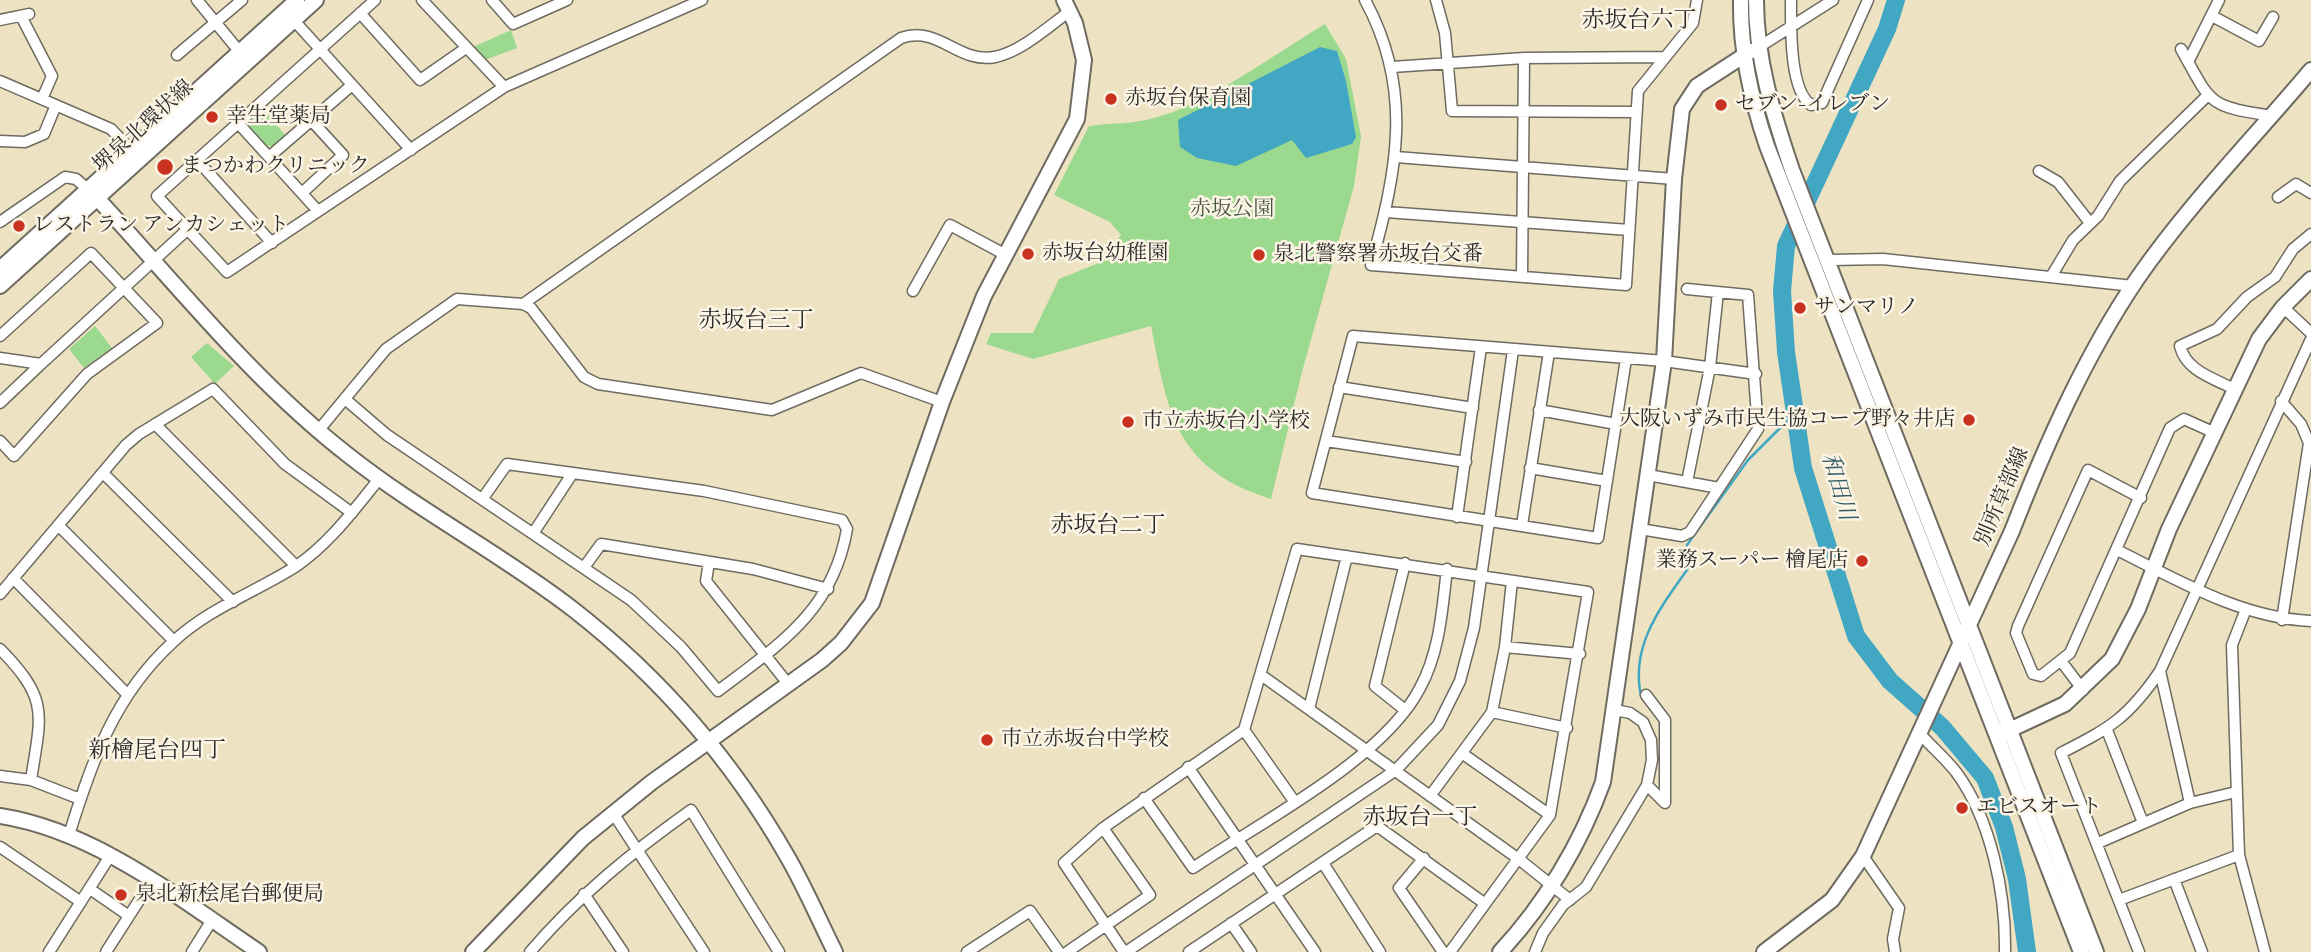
<!DOCTYPE html>
<html>
<head>
<meta charset="utf-8">
<style>
	body { margin:0 }
	canvas { display:block; background:#ede3c2 }
</style>
</head>
<body>
<canvas width="2311" height="952"></canvas>
<script>
const ctx = document.querySelector('canvas').getContext('2d');
ctx.lineJoin = 'round';
function fillPath(path, color) {
  ctx.fillStyle = color;
  ctx.fill(path, 'evenodd');
}
function strokePath(path, color, width, dash) {
  ctx.strokeStyle = color;
  ctx.lineWidth = width;
  ctx.lineCap = dash ? 'butt' : 'round';
  ctx.setLineDash(dash || []);
  ctx.stroke(path);
}
function write(font, color, halo, rows, align = 'center') {
  ctx.font = font + ' "Libre Bodoni","Noto Serif JP",serif';
  ctx.lineWidth = 5;
  ctx.setLineDash([]);
  ctx.textBaseline = 'middle';
  ctx.strokeStyle = halo;
  ctx.fillStyle = color;
  for (const [text, x, y, turn = 0] of rows) {
    ctx.save();
    ctx.translate(x, y);
    ctx.rotate((+turn || 0) * Math.PI / 180);
    ctx.textAlign = isNaN(turn) ? turn : align;
    if (halo) ctx.strokeText(text, 0, 0);
    ctx.fillText(text, 0, 0);
    ctx.restore();
  }
}
fillPath(new Path2D(`
	M 1325,24 L 1346,59 L 1361,136 L 1354,186 L 1302,372 L 1271,499 C 1176,469 1168,415 1151,326 L 1033,359 L 986,344 L 991,333 L 1033,333 L 1059,279 L 1101,262 L 1121,235 L 1110,222 L 1054,195 L 1089,126 C 1111,123 1134,124 1154,118 C 1206,105 1278,52 1325,24 Z
	M 511,30 L 517,48 L 485,60 L 473,47 Z
	M 262,108 L 286,136 L 274,146 L 267,146 L 249,126 L 251,118 Z
	M 95,326 L 112,348 L 84,368 L 69,349 Z
	M 207,343 L 234,366 L 215,384 L 191,357 Z`), '#9bd98f');
fillPath(new Path2D(`
	M 1320,47 L 1337,51 L 1346,81 L 1356,137 L 1352,144 L 1306,158 L 1292,140 L 1236,166 L 1197,158 L 1180,147 L 1178,120 Z`), '#42a7c2');
strokePath(new Path2D(`
	M 1641,696 C 1630,645 1661,607 1689,567 L 1687,545 L 1748,460 L 1795,413`), '#42a7c2', 2.5);
strokePath(new Path2D(`
	M 1896,0 L 1887,29 L 1786,246 L 1782,291 L 1786,352 L 1795,413 L 1803,468 L 1856,636 L 1890,681 L 1942,727 L 1985,778 L 2004,827 L 2017,879 L 2027,952`), '#42a7c2', 18);
const street = new Path2D(`
	M 197,0 L 239,51
	M 375,0 L 157,196 L 227,272 L 504,87 L 702,0
	M 422,0 L 504,87
	M 492,0 L 513,24 L 567,0
	M 1365,0 C 1414,90 1397,171 1371,265 L 1626,285 L 1638,91 L 1693,23 L 1697,0
	M 1436,0 L 1445,33 L 1452,111 L 1635,112
	M 1791,0 C 1791,25 1789,90 1811,105 L 1822,103 L 1868,0
	M 360,13 L 420,80 L 466,48
	M 21,16 L 52,76 L 42,99
	M 290,16 L 411,150
	M 2212,16 L 2259,41 L 2273,17
	M 0,20 L 29,14
	M 1759,47 L 1833,0
	M 2181,49 C 2212,105 2207,106 2273,116
	M 177,55 L 242,0
	M 2188,62 L 2219,0
	M 1392,67 L 1524,58 L 1664,57
	M 0,81 L 111,129 L 131,150
	M 238,123 L 318,211
	M 0,141 L 25,142 L 44,134 L 56,105
	M 269,157 L 352,85
	M 1396,157 L 1674,179
	M 198,161 L 272,243
	M 2039,171 L 2058,182 L 2090,223
	M 302,193 L 343,155 L 311,120
	M 2278,197 L 2296,184 L 2311,193
	M 1386,212 L 1629,230
	M 0,222 L 65,177 L 76,179 L 92,193
	M 1830,260 L 1883,259 L 2133,286
	M 2052,275 L 2073,240 L 2098,216 L 2120,181 L 2207,96
	M 1522,276 L 1524,58
	M 913,291 L 950,225 L 1006,255
	M 523,304 L 901,38 C 939,25 958,64 995,57 C 1021,52 1049,26 1070,11
	M 2283,307 L 2311,333
	M 0,336 L 91,253 L 157,323 L 87,374 L 14,456 L 0,441
	M 0,358 L 41,364 L 188,229
	M 1626,359 L 1598,538 L 1312,493 L 1353,336 L 1664,361 L 1756,374
	M 1339,387 L 1473,408
	M 2234,389 C 2213,378 2186,371 2180,346 L 2217,329 L 2247,297 L 2275,277 L 2293,249 L 2311,234
	M 345,399 L 387,435 L 631,600 L 681,647 L 718,691 C 780,644 833,611 847,529 L 842,520 L 704,491 L 507,464 L 483,498
	M 2281,401 L 2301,424 L 2309,443 L 2282,620
	M 0,403 L 41,364
	M 1539,410 L 1616,424
	M 155,424 L 296,566
	M 318,431 L 386,349 L 457,299 L 523,304 L 531,308 L 584,377 L 598,384 L 772,410 L 861,373 L 942,402
	M 1326,441 L 1466,462
	M 1530,468 L 1607,481
	M 103,473 L 233,602
	M 1648,475 L 1719,488
	M 1687,482 L 1710,367 L 1718,292
	M 2141,498 L 2088,470 L 2018,626 L 2016,633 L 2033,674 L 2041,676 L 2070,653 L 2170,428 L 2184,419 L 2215,433
	M 1457,517 L 1481,347
	M 58,525 L 174,641
	M 1522,525 L 1549,352
	M 1640,529 L 1682,536 L 1690,532 L 1758,429 L 1748,295 L 1687,289
	M 534,532 L 572,474
	M 2117,550 C 2178,580 2241,618 2311,621
	M 709,562 L 706,581 L 789,685
	M 585,566 L 601,544 L 753,569 L 828,589
	M 13,578 L 127,694
	M 0,594 L 126,445 L 139,434 L 213,389 L 285,464 L 352,513
	M 2246,609 L 2232,645 L 2239,855 L 2265,952
	M 1505,647 L 1580,654
	M 0,649 C 50,700 41,714 31,780
	M 2061,661 L 2083,690
	M 2160,671 L 2190,803
	M 1261,675 L 1520,860 L 1570,900
	M 1646,695 L 1665,720 L 1665,803
	M 1309,709 L 1347,556
	M 1405,710 L 1375,686 L 1405,563
	M 1492,712 L 1567,728
	M 1244,730 L 1294,801
	M 2107,730 L 2143,823
	M 1919,733 C 1931,746 1945,758 1956,772 C 1991,819 2006,894 2005,952
	M 1463,754 L 1550,815
	M 1188,767 L 1315,952
	M 0,776 L 31,780 L 80,799
	M 1647,785 L 1665,803
	M 1430,796 L 1492,712 L 1505,647 L 1512,581
	M 1144,798 L 1193,868 C 1260,822 1383,760 1420,688 C 1440,651 1442,610 1447,569
	M 613,813 L 704,952
	M 69,835 C 92,761 114,696 173,642 C 208,609 255,592 295,567 C 329,544 354,510 379,479
	M 2098,843 L 2190,803 L 2236,792
	M 0,847 L 81,902
	M 1863,856 L 1899,908 L 1893,939 L 1895,952
	M 1424,858 L 1399,888 L 1443,952
	M 1323,863 L 1380,952
	M 2174,879 L 2202,952
	M 90,889 L 129,916 L 106,952
	M 584,894 L 623,952
	M 2119,900 L 2239,855
	M 129,916 L 140,899
	M 1231,923 L 1251,952
	M 49,952 L 110,856
	M 192,952 L 212,920
	M 530,952 C 578,896 632,852 691,810 L 779,952
	M 967,952 L 1030,911 L 1059,952
	M 1067,952 L 1150,895 L 1103,828
	M 1124,952 L 1064,863 L 1103,828 L 1244,730 L 1297,549 L 1588,592 L 1550,815 L 1450,952
	M 1126,952 L 1396,770 L 1438,725 L 1460,681 L 1474,628 L 1513,350
	M 1189,952 L 1377,826 L 1484,903
	M 1535,952 L 1543,933 L 1563,905 L 1586,887 L 1647,785 L 1652,760 L 1651,740 L 1643,722 L 1630,713 L 1615,710
	M 2139,952 L 2061,753 C 2110,728 2128,718 2160,671 L 2311,339`);
const secondary = new Path2D(`
	M 1741,0 C 1740,51 1751,99 1767,146 L 2081,952
	M 1756,0 C 1756,59 1773,114 1792,170 L 2096,952
	M 97,198 C 178,286 254,382 348,455 C 420,512 502,554 574,610 C 661,678 732,760 787,856 C 805,887 819,920 835,952
	M 0,269 L 297,0
	M 0,286 L 316,0
	M 2001,734 L 2065,704 L 2112,659 L 2138,609 L 2169,529 L 2259,339 L 2283,307 L 2311,279
	M 0,816 C 96,831 180,899 259,952
	M 473,952 L 583,838 L 652,782 L 822,660 L 841,643 L 872,603 L 942,402 L 984,296 L 1077,119 L 1084,60 L 1075,23 L 1064,0
	M 1500,952 C 1545,904 1581,843 1603,782 L 1664,361 L 1674,179 L 1682,109 L 1697,86 L 1751,51
	M 1764,952 L 1832,900 L 1863,856 L 2012,531 C 2046,444 2085,356 2137,279 C 2188,205 2253,139 2311,70`);
strokePath(street, '#6f6b60', 13);
strokePath(secondary, '#6f6b60', 18);
strokePath(street, '#fff', 10);
strokePath(secondary, '#fff', 14);
for (const [x, y, r, color] of [
	[1111,99,7,"#c8321e"],
	[1721,105,7,"#c8321e"],
	[212,117,7,"#c8321e"],
	[165,167,9,"#c8321e"],
	[19,226,7,"#c8321e"],
	[1028,254,7,"#c8321e"],
	[1259,255,7,"#c8321e"],
	[1800,308,7,"#c8321e"],
	[1969,420,7,"#c8321e"],
	[1128,422,7,"#c8321e"],
	[1862,561,7,"#c8321e"],
	[987,740,7,"#c8321e"],
	[1962,808,7,"#c8321e"],
	[121,895,7,"#c8321e"]
]) {
  const dot = new Path2D();
  dot.arc(x, y, r, 0, 2 * Math.PI);
  ctx.fillStyle = color;
  ctx.fill(dot);
  strokePath(dot, '#fcf5e5', 2.5);
}
write('21px', '#2b2b2b', '#fcf5e5', [
	["赤坂台保育園",1125,99],
	["セブン-イレブン",1735,105],
	["幸生堂薬局",226,117],
	["まつかわクリニック",181,167],
	["レストラン アンカシェット",33,226],
	["赤坂台幼稚園",1042,254],
	["泉北警察署赤坂台交番",1273,255],
	["サンマリノ",1814,308],
	["大阪いずみ市民生協コープ野々井店",1955,420,"right"],
	["市立赤坂台小学校",1142,422],
	["業務スーパー 檜尾店",1848,561,"right"],
	["市立赤坂台中学校",1001,740],
	["エビスオート",1976,808],
	["泉北新桧尾台郵便局",135,895]
], 'left');
write('21px', '#2b2b2b', '#fcf5e5', [
	["堺泉北環状線",144,127,-42],
	["別所草部線",2003,497,-67]
]);
write('21px', '#475644', '#fcf5e5', [
	["赤坂公園",1232,210]
]);
write('23px', '#2b2b2b', '#fcf5e5', [
	["赤坂台六丁",1639,21],
	["赤坂台三丁",756,321],
	["赤坂台二丁",1108,526],
	["新檜尾台四丁",157,751],
	["赤坂台一丁",1420,818]
]);
write('italic 23px', '#345d67', '#fcf5e5', [
	["和田川",1837,487,74]
]);
</script>
</body>
</html>
